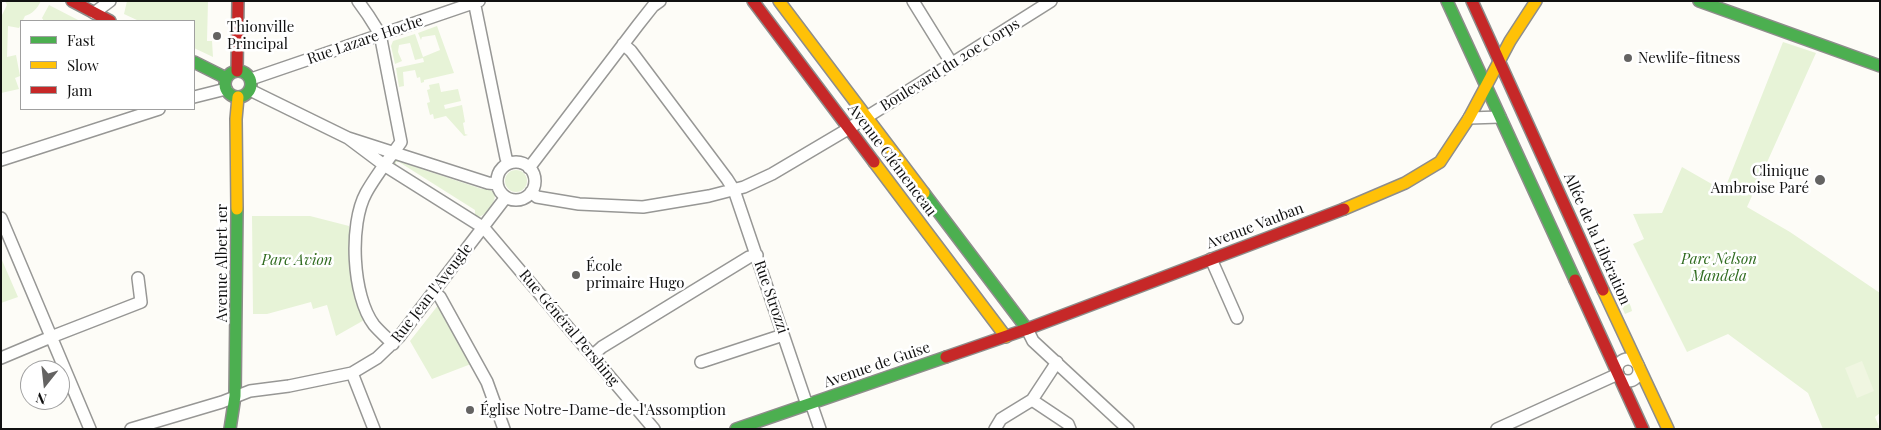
<!DOCTYPE html>
<html>
<head>
<meta charset="utf-8">
<style>
	body { margin:0 }
	#map { position:relative; width:1881px; height:430px; overflow:hidden; background:#fdfcf7; font-family:"Playfair Display",serif }
	canvas { display:block }
	.frame { position:absolute; inset:0; border:2px solid #111; pointer-events:none }
	.legend { position:absolute; left:20px; top:20px; width:175px; height:90px; box-sizing:border-box; background:#fff; border:1px solid #a0a0a0; margin:0; padding:6px 9px; list-style:none; font-size:15px; color:#111 }
	.legend li { display:flex; align-items:center; gap:10px; height:25px }
	.legend b { width:25px; border:1px solid #a0a0a0 }
	.north { position:absolute; left:20px; top:360px; width:50px; height:50px; box-sizing:border-box; background:#fff; border:1px solid #a0a0a0; border-radius:50%; rotate:196deg; font-size:14px; font-weight:700; line-height:20px; text-align:center; color:#111 }
	.north::after { content:''; display:block; margin:auto; width:18px; height:22px; background:#646362; clip-path:polygon(50% 0,100% 100%,50% 72%,0 100%) }
</style>
</head>
<body>
<div id="map">
<canvas width="1881" height="430"></canvas>
<div class="frame"></div>
<ul class="legend">
<li><b style="height:6px;background:#4caf50"></b>Fast</li>
<li><b style="height:6px;background:#ffc107"></b>Slow</li>
<li><b style="height:6px;background:#c62828"></b>Jam</li>
</ul>
<div class="north">N</div>
</div>
<script>
const ctx = document.querySelector('canvas').getContext('2d');
ctx.lineJoin = 'round';
function fillPath(path, color) {
  ctx.fillStyle = color;
  ctx.fill(path, 'evenodd');
}
function strokePath(path, color, width, dash) {
  ctx.strokeStyle = color;
  ctx.lineWidth = width;
  ctx.lineCap = dash ? 'butt' : 'round';
  ctx.setLineDash(dash || []);
  ctx.stroke(path);
}
function write(font, color, halo, rows, align = 'center') {
  ctx.font = font + ' "Playfair Display",serif';
  ctx.lineWidth = 5;
  ctx.setLineDash([]);
  ctx.textBaseline = 'middle';
  ctx.strokeStyle = halo;
  ctx.fillStyle = color;
  for (const [text, x, y, turn = 0] of rows) {
    ctx.save();
    ctx.translate(x, y);
    ctx.rotate((+turn || 0) * Math.PI / 180);
    ctx.textAlign = isNaN(turn) ? turn : align;
    if (halo) ctx.strokeText(text, 0, 0);
    ctx.fillText(text, 0, 0);
    ctx.restore();
  }
}
fillPath(new Path2D(`
	M 5,1 L 41,1 C 37,9 32,14 25,16 L 19,28 L 8,26 L 7,57 L 16,55 L 20,76 L 15,78 L 19,89 L 1,93 L 1,17 L 7,5 Z
	M 127,1 L 208,1 L 207,41 L 212,41 L 213,57 L 194,48 L 194,21 L 139,21 L 124,14 Z
	M 49,5 L 80,21 L 44,21 L 42,18 Z
	M 437,26 L 454,73 L 424,80 L 424,82 L 421,83 L 420,77 L 417,78 L 415,70 L 403,72 L 404,86 L 399,87 L 396,68 L 424,62 L 423,58 L 415,60 L 410,43 L 399,45 L 398,52 L 402,61 L 395,64 L 391,46 L 393,41 L 415,34 L 423,57 L 440,50 L 435,35 L 422,37 L 421,40 L 418,33 Z
	M 1783,42 L 1816,53 L 1747,207 L 1790,232 L 1880,293 L 1880,413 L 1875,417 L 1880,429 L 1823,429 L 1808,393 L 1728,334 L 1687,352 L 1633,244 L 1644,239 L 1633,214 L 1662,213 L 1682,167 L 1724,191 Z
	M 439,83 L 441,92 L 458,89 L 461,101 L 444,105 L 445,109 L 462,105 L 465,122 L 463,123 L 465,134 L 468,135 L 464,136 L 446,116 L 434,119 L 433,114 L 430,115 L 427,103 L 430,102 L 427,90 L 430,89 L 429,85 Z
	M 394,159 L 401,159 L 400,162 L 482,189 L 485,187 L 495,193 C 496,202 487,214 479,217 L 475,215 L 475,210 L 399,162 L 396,162 L 396,167 L 393,165 Z
	M505 181a11 11 0 1 1 22 0a11 11 0 1 1-22 0Z
	M 252,216 L 310,216 L 349,226 L 352,279 L 366,319 L 336,336 L 327,305 L 313,309 L 311,302 L 267,314 L 253,314 Z
	M 1,258 L 18,297 L 1,303 Z
	M 1611,263 L 1631,307 L 1632,311 L 1625,314 L 1604,266 Z
	M 439,304 L 471,364 L 432,379 L 410,341 Z`), '#e7f3d7');
fillPath(new Path2D(`
	M 1862,361 L 1874,391 L 1857,398 L 1845,368 Z`), '#f0f6e1');
const street = new Path2D(`
	M 358,1 L 368,15 L 380,34 L 401,142 C 389,159 376,175 366,193 C 349,224 352,296 374,325 C 380,332 387,338 393,344
	M 474,1 L 506,158 L 509,163
	M 913,1 L 952,64
	M 94,13 L 110,1
	M 623,44 L 631,51 L 727,179 L 734,190 L 807,405
	M 251,79 L 479,1
	M 250,90 L 348,138 L 488,183 L 497,184
	M 194,97 L 226,89
	M 1469,118 L 1500,117
	M 348,138 L 384,165 L 484,228 L 654,429
	M 1,160 L 159,109
	M497 181a19 19 0 1 1 38 0a19 19 0 1 1-38 0Z
	M 529,168 L 638,25 L 653,6 L 660,1
	M 531,192 L 537,197 L 579,204 L 643,207 L 709,196 L 744,187 L 772,174 L 843,132 L 1051,1
	M 1,218 L 90,429
	M 1211,259 L 1237,318
	M 434,292 L 440,297 L 487,382 L 504,429
	M 1027,329 L 1033,341 L 1128,429
	M 593,355 L 602,347 L 749,257 L 757,255
	M 1,358 L 51,337 L 141,302 L 138,278
	M1617 370a11 11 0 1 1 22 0a11 11 0 1 1-22 0Z
	M 701,362 L 783,335
	M 352,373 L 374,429
	M 1032,400 L 1068,424 L 1070,429
	M 811,403 L 820,429
	M 131,429 L 222,402 L 250,391 L 289,386 L 352,373 L 377,358 L 399,337 L 506,197
	M 995,429 L 1001,419 L 1032,400 L 1057,362
	M 1497,429 L 1618,374`);
const fast = new Path2D(`
	M 1447,1 L 1575,280
	M 1699,1 L 1880,66
	M 194,62 L 226,78
	M225 84a13 13 0 1 1 26 0a13 13 0 1 1-26 0Z
	M 924,193 L 1027,329
	M 230,429 L 235,396 L 237,209
	M 736,429 L 946,357`);
const slow = new Path2D(`
	M 779,1 L 924,193
	M 874,162 L 1006,337
	M 237,209 L 236,119 L 238,97
	M 1344,209 L 1405,183 L 1440,162 L 1469,118 L 1510,41 L 1536,1
	M 1603,290 L 1668,429`);
const jam = new Path2D(`
	M 72,1 L 110,21
	M 753,1 L 874,162
	M 1472,1 L 1603,290
	M 237,71 L 238,1
	M 1575,280 L 1643,429
	M 946,357 L 1027,329 L 1344,209`);
strokePath(street, '#979795', 14);
strokePath(fast, '#8e8d8b', 14);
strokePath(slow, '#8e8d8b', 14);
strokePath(jam, '#8e8d8b', 14);
strokePath(street, '#fffffe', 11);
strokePath(fast, '#4caf50', 11);
strokePath(slow, '#ffc107', 11);
strokePath(jam, '#c62828', 11);
for (const [x, y, r, color] of [
	[217,36,5,"#646362"],
	[1628,58,5,"#646362"],
	[1820,180,6,"#646362"],
	[576,275,5,"#646362"],
	[470,410,5,"#646362"]
]) {
  const dot = new Path2D();
  dot.arc(x, y, r, 0, 2 * Math.PI);
  ctx.fillStyle = color;
  ctx.fill(dot);
  strokePath(dot, '#fff', 2);
}
write('15px', '#111', '#fff', [
	["Thionville",227,27],
	["Principal",227,44],
	["Newlife-fitness",1638,58],
	["Clinique",1809,171,"right"],
	["Ambroise Paré",1809,188,"right"],
	["École",586,266],
	["primaire Hugo",586,283],
	["Église Notre-Dame-de-l'Assomption",480,410]
], 'left');
write('15px', '#111', '#fff', [
	["Rue Lazare Hoche",365,40,-19],
	["Boulevard du 20e Corps",950,65,-32],
	["Avenue Clémenceau",892,160,53],
	["Avenue Vauban",1255,226,-21],
	["Allée de la Libération",1597,239,66],
	["Avenue Albert 1er",222,263,-90],
	["Rue Jean l'Aveugle",432,293,-52],
	["Rue Strozzi",771,297,71],
	["Rue Général Pershing",569,328,50],
	["Avenue de Guise",877,365,-19]
]);
write('italic 15px', '#2f6b1f', '#fff', [
	["Parc Nelson",1719,259],
	["Mandela",1719,276],
	["Parc Avion",297,260]
]);
</script>
</body>
</html>
